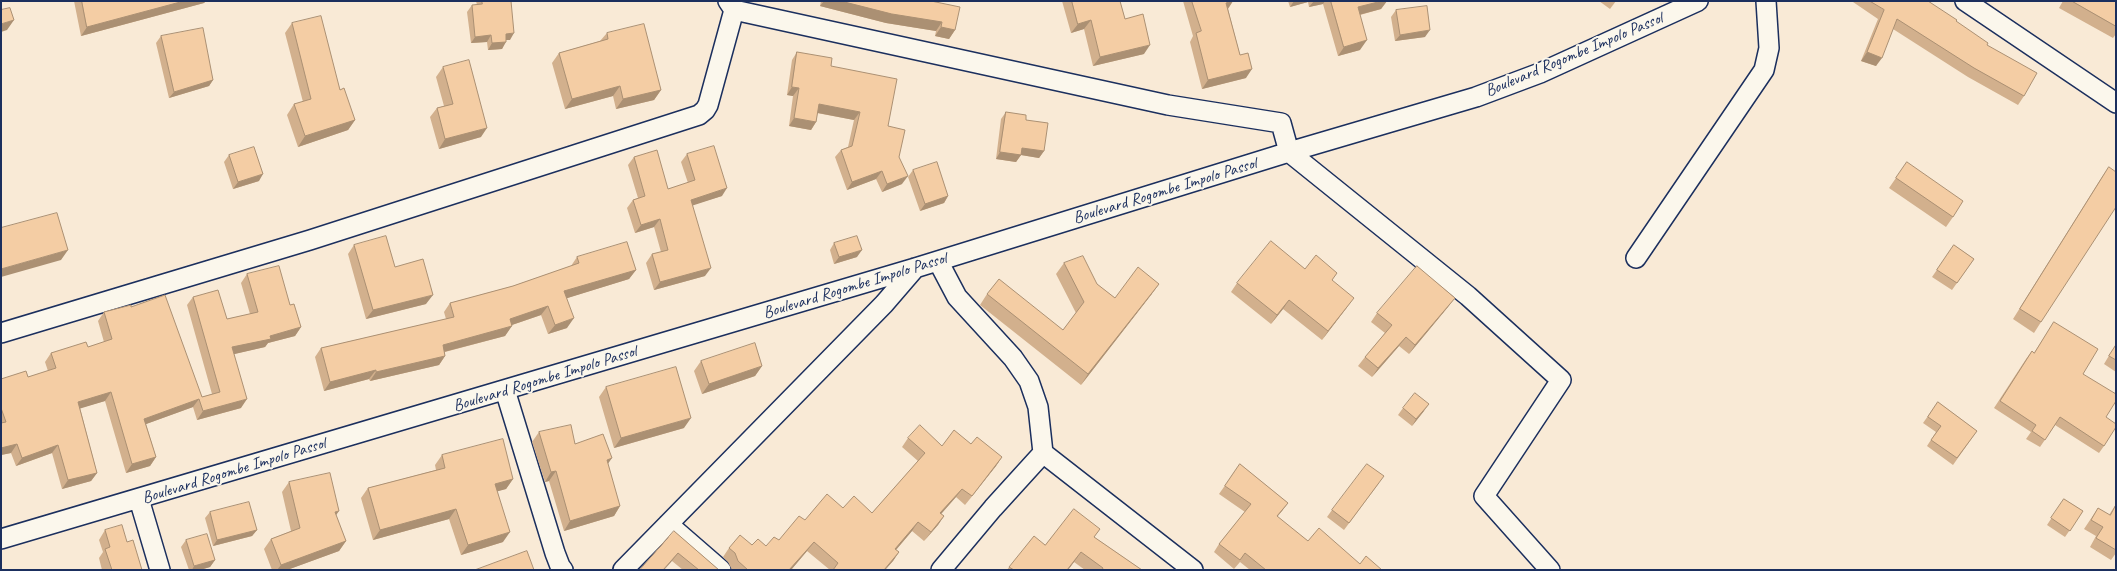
<!DOCTYPE html>
<html>
<head>
<meta charset="utf-8">
<style>
	body { margin:0 }
	#map { position:relative; width:2117px; height:571px; overflow:hidden; background:#f9ead6; font-family:Caveat,sans-serif }
	canvas { display:block }
	.frame { position:absolute; inset:0; border:2px solid #1b2f5e; pointer-events:none }
</style>
</head>
<body>
<div id="map">
<canvas width="2117" height="571"></canvas>
<div class="frame"></div>
</div>
<script>
const ctx = document.querySelector('canvas').getContext('2d');
ctx.lineJoin = 'round';
function strokePath(path, color, width, dash) {
  ctx.strokeStyle = color;
  ctx.lineWidth = width;
  ctx.lineCap = dash ? 'butt' : 'round';
  ctx.setLineDash(dash || []);
  ctx.stroke(path);
}
function fillPath(path, color) {
  ctx.fillStyle = color;
  ctx.fill(path, 'evenodd');
}
function write(font, color, halo, rows, align = 'center') {
  ctx.font = font + ' Caveat,sans-serif';
  ctx.lineWidth = 4;
  ctx.setLineDash([]);
  ctx.textBaseline = 'middle';
  ctx.strokeStyle = halo;
  ctx.fillStyle = color;
  for (const [text, x, y, turn = 0] of rows) {
    ctx.save();
    ctx.translate(x, y);
    ctx.rotate((+turn || 0) * Math.PI / 180);
    ctx.textAlign = isNaN(turn) ? turn : align;
    if (halo) ctx.strokeText(text, 0, 0);
    ctx.fillText(text, 0, 0);
    ctx.restore();
  }
}
const minor = new Path2D(`
	M 728,1 L 734,10 L 1168,105 L 1281,123 L 1289,152 L 1468,296 L 1561,380 L 1484,496 L 1550,570
	M 1965,1 L 2116,103
	M 1636,258 L 1764,70 L 1769,48 L 1766,1
	M 938,261 L 957,297 L 1013,358 L 1029,381 L 1038,407 L 1043,453 L 1193,570
	M 1,333 L 310,240 L 699,115 L 705,110 L 708,105 L 734,10
	M 505,390 L 555,553 L 560,566 L 563,570
	M 139,499 L 160,570
	M 668,524 L 721,570
	M 1,539 L 915,268 L 1289,152 L 1476,97 L 1540,73 L 1698,1
	M 623,570 L 884,304 L 915,268
	M 941,570 L 993,508 L 1043,453`);
strokePath(minor, '#1b2f5e', 22);
strokePath(minor, '#fbf7ec', 19);
fillPath(new Path2D(`
	M 74,1 L 206,1 L 204,3 L 81,36 Z
	M 476,1 L 511,1 L 510,40 L 506,40 L 502,49 L 488,50 L 487,42 L 471,43 L 467,12 L 472,5 L 477,5 Z
	M 821,1 L 931,1 L 955,30 L 949,39 L 935,36 L 936,31 L 886,23 L 820,6 Z
	M 1062,1 L 1120,1 L 1125,19 L 1144,54 L 1093,66 L 1084,29 L 1071,33 Z
	M 1183,1 L 1233,1 L 1228,9 L 1246,78 L 1202,89 L 1190,42 L 1193,36 Z
	M 1288,1 L 1387,1 L 1381,9 L 1360,15 L 1360,50 L 1338,56 L 1323,4 L 1309,7 L 1308,2 L 1290,7 Z
	M 1599,1 L 1616,1 L 1610,9 Z
	M 1854,1 L 1928,1 L 1987,45 L 2024,96 L 2018,105 L 1968,77 L 1893,29 L 1876,66 L 1861,61 L 1878,19 L 1853,2 Z
	M 2063,1 L 2116,1 L 2116,34 L 2113,38 L 2059,8 Z
	M 1396,10 L 1425,37 L 1395,41 L 1391,17 Z
	M 292,23 L 355,120 L 348,130 L 298,147 L 287,115 L 294,104 L 303,102 L 285,33 Z
	M 607,33 L 661,90 L 654,100 L 616,109 L 613,96 L 565,109 L 552,63 L 559,53 L 600,41 Z
	M 161,36 L 213,80 L 209,86 L 169,98 L 156,43 Z
	M 797,52 L 831,66 L 888,126 L 899,157 L 902,184 L 882,192 L 876,179 L 847,190 L 835,157 L 841,150 L 848,147 L 854,120 L 817,113 L 816,122 L 811,130 L 789,126 L 793,96 L 787,95 L 792,60 Z
	M 443,67 L 481,137 L 439,149 L 430,117 L 437,108 L 444,106 L 436,77 Z
	M 1006,112 L 1026,120 L 1044,151 L 1039,158 L 1021,155 L 1016,162 L 996,159 L 1001,119 Z
	M 687,154 L 722,196 L 692,205 L 705,276 L 654,290 L 646,263 L 652,254 L 661,252 L 654,227 L 635,233 L 627,208 L 633,200 L 638,198 L 628,165 L 634,157 L 668,189 L 688,183 L 681,162 Z
	M 229,155 L 259,181 L 233,189 L 224,162 Z
	M 1907,162 L 1953,217 L 1946,227 L 1889,188 Z
	M 2109,167 L 2041,322 L 2034,333 L 2013,319 L 2102,177 Z
	M 913,170 L 948,196 L 944,203 L 920,211 L 908,177 Z
	M 834,243 L 857,257 L 834,264 L 830,250 Z
	M 354,245 L 395,267 L 426,304 L 366,319 L 348,254 Z
	M 1954,245 L 1974,259 L 1952,290 L 1932,277 Z
	M 577,257 L 636,270 L 629,279 L 567,298 L 567,328 L 548,334 L 541,315 L 512,325 L 505,336 L 445,352 L 445,356 L 439,365 L 370,381 L 369,379 L 324,391 L 315,357 L 321,348 L 446,319 L 444,312 L 450,303 L 513,286 L 571,266 Z
	M 1064,263 L 1097,284 L 1115,298 L 1159,284 L 1151,295 L 1081,385 L 980,305 L 987,294 L 1063,330 L 1076,313 L 1056,274 Z
	M 1305,269 L 1337,273 L 1332,280 L 1348,306 L 1322,340 L 1283,309 L 1271,324 L 1231,292 L 1237,283 Z
	M 247,274 L 290,305 L 301,327 L 295,336 L 268,343 L 265,347 L 234,354 L 241,408 L 197,420 L 193,407 L 146,424 L 156,457 L 150,466 L 126,473 L 105,401 L 80,408 L 97,473 L 91,481 L 62,489 L 52,453 L 16,466 L 11,453 L 1,455 L 1,379 L 28,377 L 48,371 L 45,362 L 51,353 L 88,347 L 104,342 L 98,321 L 104,312 L 131,307 L 202,397 L 212,394 L 187,305 L 193,297 L 227,319 L 250,314 L 241,283 Z
	M 1448,307 L 1409,354 L 1399,346 L 1372,377 L 1358,366 L 1365,357 L 1385,333 L 1371,322 L 1377,313 Z
	M 2054,322 L 2083,374 L 2106,417 L 2104,446 L 2099,453 L 2055,425 L 2040,447 L 2026,439 L 2031,432 L 1994,408 L 2026,359 L 2032,351 L 2034,353 Z
	M 2116,344 L 2116,372 L 2104,364 Z
	M 701,361 L 762,366 L 755,376 L 702,394 L 694,371 Z
	M 606,387 L 684,428 L 614,448 L 599,397 Z
	M 1938,402 L 1977,431 L 1953,465 L 1927,446 L 1936,432 L 1923,423 Z
	M 1403,408 L 1424,411 L 1412,426 L 1398,415 Z
	M 539,432 L 575,444 L 620,506 L 614,516 L 564,531 L 549,481 L 545,482 L 532,442 Z
	M 908,438 L 942,446 L 971,444 L 1002,457 L 996,466 L 965,505 L 956,497 L 941,514 L 944,516 L 938,525 L 924,541 L 912,531 L 896,550 L 899,552 L 893,561 L 885,570 L 830,570 L 807,551 L 791,570 L 732,570 L 728,562 L 723,557 L 729,548 L 752,545 L 766,546 L 843,508 L 872,513 L 918,461 L 902,447 Z
	M 442,455 L 513,479 L 506,489 L 497,491 L 503,542 L 461,555 L 449,519 L 373,540 L 361,498 L 368,488 L 436,470 L 435,465 Z
	M 1240,464 L 1288,503 L 1277,517 L 1308,541 L 1360,564 L 1382,570 L 1250,570 L 1240,562 L 1234,569 L 1214,552 L 1219,544 L 1245,512 L 1219,494 Z
	M 289,482 L 336,515 L 346,541 L 339,551 L 287,570 L 272,570 L 264,549 L 271,539 L 291,531 L 282,492 Z
	M 1379,483 L 1344,530 L 1327,517 L 1332,510 Z
	M 2064,499 L 2083,511 L 2065,537 L 2047,525 Z
	M 2116,504 L 2116,553 L 2111,560 L 2090,547 L 2096,536 L 2084,529 L 2098,508 L 2109,515 Z
	M 210,512 L 257,530 L 252,536 L 213,546 L 205,518 Z
	M 1100,529 L 1094,537 L 1142,570 L 1085,570 L 1074,562 L 1068,570 L 1007,570 L 1009,567 L 1045,545 Z
	M 105,530 L 127,542 L 142,570 L 102,570 L 99,558 L 103,552 L 99,540 Z
	M 674,531 L 719,570 L 683,570 L 672,561 Z
	M 186,540 L 215,560 L 210,567 L 200,570 L 189,570 L 181,547 Z`), '#d2b08d');
fillPath(new Path2D(`
	M 184,1 L 206,1 L 204,3 L 81,36 L 87,27 Z
	M 824,1 L 841,1 L 942,22 L 936,31 L 886,23 L 820,6 Z
	M 1233,1 L 1227,10 L 1226,3 Z
	M 1294,1 L 1309,1 L 1308,2 L 1290,7 Z
	M 1314,1 L 1325,1 L 1323,4 L 1309,7 Z
	M 1382,1 L 1387,1 L 1381,9 L 1351,17 L 1358,7 Z
	M 14,20 L 7,30 L 1,32 L 1,24 Z
	M 1091,20 L 1084,29 L 1071,33 L 1078,24 Z
	M 941,27 L 955,30 L 949,39 L 935,36 Z
	M 1430,30 L 1425,37 L 1395,41 L 1400,35 Z
	M 514,33 L 510,40 L 501,40 L 506,34 Z
	M 491,35 L 487,42 L 471,43 L 475,37 Z
	M 1367,40 L 1360,50 L 1338,56 L 1344,47 Z
	M 506,42 L 502,49 L 488,50 L 492,43 Z
	M 1150,45 L 1144,54 L 1093,66 L 1100,57 Z
	M 1867,52 L 1882,58 L 1876,66 L 1861,61 Z
	M 1252,69 L 1246,78 L 1202,89 L 1208,80 Z
	M 213,80 L 209,86 L 169,98 L 174,92 Z
	M 620,86 L 613,96 L 565,109 L 572,99 Z
	M 792,87 L 799,88 L 793,96 L 787,95 Z
	M 661,90 L 654,100 L 616,109 L 623,99 Z
	M 819,104 L 860,112 L 854,120 L 813,112 Z
	M 794,118 L 816,122 L 811,130 L 789,126 Z
	M 355,120 L 348,130 L 298,147 L 305,136 Z
	M 487,128 L 481,137 L 439,149 L 445,139 Z
	M 1022,148 L 1044,151 L 1039,158 L 1021,155 L 1016,162 L 996,159 L 1000,152 Z
	M 882,171 L 876,179 L 847,190 L 852,182 Z
	M 263,174 L 259,181 L 233,189 L 238,182 Z
	M 908,176 L 902,184 L 882,192 L 887,184 Z
	M 727,188 L 722,196 L 685,208 L 691,200 Z
	M 948,196 L 944,203 L 920,211 L 925,204 Z
	M 660,219 L 654,227 L 635,233 L 641,225 Z
	M 68,250 L 61,260 L 1,277 L 1,269 Z
	M 862,250 L 857,257 L 834,264 L 839,257 Z
	M 711,268 L 705,276 L 654,290 L 660,282 Z
	M 636,270 L 629,279 L 558,301 L 564,291 Z
	M 1159,284 L 1151,295 L 1081,385 L 1088,374 Z
	M 433,295 L 426,304 L 366,319 L 373,310 Z
	M 1354,298 L 1348,306 L 1322,340 L 1328,331 Z
	M 1455,298 L 1448,307 L 1409,354 L 1415,345 Z
	M 1289,300 L 1283,309 L 1271,324 L 1277,315 Z
	M 548,306 L 541,315 L 503,328 L 510,319 Z
	M 574,318 L 567,328 L 548,334 L 555,325 Z
	M 512,326 L 505,336 L 436,354 L 443,345 Z
	M 301,327 L 295,336 L 268,343 L 265,347 L 226,356 L 232,347 L 270,336 Z
	M 1406,337 L 1399,346 L 1372,377 L 1378,368 Z
	M 445,356 L 439,365 L 370,381 L 376,372 Z
	M 762,366 L 755,376 L 702,394 L 709,384 Z
	M 376,370 L 369,379 L 324,391 L 330,382 Z
	M 111,392 L 105,401 L 72,411 L 78,402 Z
	M 199,399 L 193,407 L 138,427 L 144,419 Z
	M 247,399 L 241,408 L 197,420 L 203,411 Z
	M 1429,404 L 1424,411 L 1412,426 L 1416,419 Z
	M 691,418 L 684,428 L 614,448 L 621,438 Z
	M 17,444 L 11,453 L 1,455 L 1,448 Z
	M 58,445 L 52,453 L 16,466 L 22,458 Z
	M 156,457 L 150,466 L 126,473 L 132,464 Z
	M 1002,457 L 996,466 L 965,505 L 972,496 Z
	M 612,458 L 605,468 L 607,460 Z
	M 556,471 L 549,481 L 545,482 L 551,472 Z
	M 97,473 L 91,481 L 62,489 L 68,480 Z
	M 513,479 L 506,489 L 488,494 L 495,484 Z
	M 962,489 L 956,497 L 934,522 L 940,513 Z
	M 1288,503 L 1282,511 L 1271,524 L 1277,516 Z
	M 620,506 L 614,516 L 564,531 L 570,521 Z
	M 456,509 L 449,519 L 373,540 L 380,530 Z
	M 339,511 L 332,521 L 335,512 Z
	M 944,516 L 938,525 L 924,541 L 931,532 Z
	M 918,522 L 912,531 L 889,558 L 895,549 Z
	M 257,530 L 252,536 L 213,546 L 217,540 Z
	M 510,532 L 503,542 L 461,555 L 468,545 Z
	M 346,541 L 339,551 L 287,570 L 277,570 L 281,565 Z
	M 814,542 L 807,551 L 791,570 L 789,570 Z
	M 899,552 L 893,561 L 885,570 L 884,570 Z
	M 1081,552 L 1074,562 L 1068,570 L 1067,570 Z
	M 678,553 L 672,561 L 664,570 L 663,570 Z
	M 215,560 L 210,567 L 200,570 L 192,570 L 194,566 Z`), '#ab9073');
const building = new Path2D(`
	M 82,1 L 184,1 L 87,27 Z
	M 482,1 L 511,1 L 514,33 L 506,34 L 506,42 L 492,43 L 491,35 L 475,37 L 472,5 L 482,4 Z
	M 841,1 L 931,1 L 960,7 L 955,30 L 941,27 L 942,22 L 892,14 Z
	M 1072,1 L 1120,1 L 1125,19 L 1143,14 L 1150,45 L 1100,57 L 1091,20 L 1078,24 Z
	M 1192,1 L 1233,1 L 1226,3 L 1240,55 L 1248,53 L 1252,69 L 1208,80 L 1196,33 L 1201,31 Z
	M 1331,1 L 1382,1 L 1358,7 L 1367,40 L 1344,47 Z
	M 1870,1 L 1928,1 L 1957,20 L 1956,21 L 1988,43 L 1987,45 L 2037,73 L 2024,96 L 1974,68 L 1897,19 L 1882,58 L 1867,52 L 1884,10 Z
	M 2072,1 L 2116,1 L 2116,26 Z
	M 1427,6 L 1430,30 L 1400,35 L 1396,10 Z
	M 10,8 L 14,20 L 1,24 L 1,10 Z
	M 321,16 L 340,90 L 344,88 L 355,120 L 305,136 L 294,104 L 311,99 L 292,23 Z
	M 644,24 L 661,90 L 623,99 L 620,86 L 572,99 L 559,53 L 608,39 L 607,33 Z
	M 203,28 L 213,80 L 174,92 L 161,36 Z
	M 797,52 L 832,58 L 831,66 L 897,79 L 888,126 L 905,130 L 899,157 L 908,176 L 887,184 L 882,171 L 852,182 L 841,150 L 852,146 L 860,112 L 819,104 L 816,122 L 794,118 L 799,88 L 792,87 Z
	M 469,60 L 487,128 L 445,139 L 437,108 L 453,104 L 443,67 Z
	M 1006,112 L 1026,115 L 1026,120 L 1048,123 L 1044,151 L 1022,148 L 1021,155 L 1000,152 Z
	M 714,146 L 727,188 L 691,200 L 711,268 L 660,282 L 652,254 L 668,250 L 660,219 L 641,225 L 633,200 L 645,196 L 634,157 L 657,150 L 668,189 L 695,180 L 687,154 Z
	M 254,147 L 263,174 L 238,182 L 229,155 Z
	M 937,162 L 948,196 L 925,204 L 913,170 Z
	M 1907,162 L 1963,201 L 1953,217 L 1896,178 Z
	M 2109,167 L 2116,172 L 2116,207 L 2041,322 L 2020,309 Z
	M 57,213 L 68,250 L 1,269 L 1,228 Z
	M 386,236 L 395,267 L 423,259 L 433,295 L 373,310 L 354,245 Z
	M 857,236 L 862,250 L 839,257 L 834,243 Z
	M 1271,241 L 1305,269 L 1316,255 L 1337,273 L 1332,280 L 1354,298 L 1328,331 L 1289,300 L 1277,315 L 1237,283 Z
	M 627,242 L 636,270 L 564,291 L 574,318 L 555,325 L 548,306 L 510,319 L 512,326 L 443,345 L 445,356 L 376,372 L 376,370 L 330,382 L 321,348 L 454,317 L 450,303 L 513,286 L 579,263 L 577,257 Z
	M 1954,245 L 1974,259 L 1957,283 L 1937,270 Z
	M 1083,256 L 1097,284 L 1115,298 L 1138,267 L 1159,284 L 1088,374 L 987,294 L 999,279 L 1063,330 L 1084,302 L 1064,263 Z
	M 279,266 L 290,305 L 294,304 L 301,327 L 270,336 L 271,339 L 232,347 L 247,399 L 203,411 L 199,399 L 144,419 L 156,457 L 132,464 L 111,392 L 78,402 L 97,473 L 68,480 L 58,445 L 22,458 L 17,444 L 1,448 L 1,423 L 6,422 L 1,408 L 1,379 L 26,371 L 28,377 L 56,368 L 51,353 L 86,342 L 88,347 L 112,339 L 104,312 L 131,305 L 131,307 L 165,295 L 202,397 L 220,392 L 193,297 L 218,290 L 227,319 L 258,312 L 247,274 Z
	M 1417,266 L 1455,298 L 1415,345 L 1406,337 L 1378,368 L 1365,357 L 1392,325 L 1377,313 Z
	M 2054,322 L 2098,349 L 2083,374 L 2116,394 L 2116,401 L 2106,417 L 2116,424 L 2116,427 L 2104,446 L 2060,417 L 2045,440 L 2032,431 L 2036,425 L 2000,401 L 2032,351 L 2034,353 Z
	M 755,343 L 762,366 L 709,384 L 701,361 Z
	M 2116,345 L 2116,360 L 2109,356 Z
	M 676,367 L 691,418 L 621,438 L 606,387 Z
	M 1415,393 L 1429,404 L 1416,419 L 1403,408 Z
	M 1938,402 L 1977,431 L 1957,458 L 1931,440 L 1941,426 L 1928,417 Z
	M 571,425 L 575,444 L 603,434 L 612,458 L 607,460 L 620,506 L 570,521 L 556,471 L 551,472 L 539,432 Z
	M 920,425 L 942,446 L 954,430 L 971,444 L 977,437 L 1002,457 L 972,496 L 962,489 L 940,513 L 944,516 L 931,532 L 918,522 L 895,549 L 899,552 L 884,570 L 833,570 L 838,563 L 814,542 L 789,570 L 748,570 L 738,561 L 735,553 L 729,548 L 740,535 L 752,545 L 758,539 L 766,546 L 774,537 L 779,540 L 799,516 L 805,520 L 827,494 L 843,508 L 854,496 L 872,513 L 925,453 L 908,438 Z
	M 503,439 L 513,479 L 495,484 L 510,532 L 468,545 L 456,509 L 380,530 L 368,488 L 445,468 L 442,455 Z
	M 1240,464 L 1288,503 L 1277,516 L 1308,541 L 1319,528 L 1360,564 L 1366,556 L 1382,570 L 1266,570 L 1245,553 L 1240,560 L 1219,544 L 1251,504 L 1225,486 Z
	M 1367,464 L 1384,476 L 1349,523 L 1332,510 Z
	M 330,473 L 339,511 L 335,512 L 346,541 L 281,565 L 271,539 L 300,528 L 289,482 Z
	M 2064,499 L 2083,511 L 2070,531 L 2051,518 Z
	M 249,502 L 257,530 L 217,540 L 210,512 Z
	M 2116,505 L 2116,550 L 2096,538 L 2103,527 L 2091,520 L 2098,508 L 2110,515 Z
	M 1074,509 L 1100,529 L 1094,537 L 1142,570 L 1102,570 L 1103,568 L 1081,552 L 1067,570 L 1014,570 L 1009,567 L 1034,536 L 1045,545 Z
	M 122,525 L 127,542 L 133,540 L 142,570 L 112,570 L 105,549 L 110,547 L 105,530 Z
	M 674,531 L 719,570 L 699,570 L 678,553 L 663,570 L 640,570 Z
	M 207,534 L 215,560 L 194,566 L 186,540 Z
	M 527,551 L 534,570 L 475,570 Z`);
fillPath(building, '#f4cda4');
strokePath(building, '#ab9073', 1);
write('17px', '#1b2f5e', '#fbf7ec', [
	["Boulevard Rogombe Impolo Passol",1574,55,-23],
	["Boulevard Rogombe Impolo Passol",1165,191,-17],
	["Boulevard Rogombe Impolo Passol",855,286,-17],
	["Boulevard Rogombe Impolo Passol",545,379,-17],
	["Boulevard Rogombe Impolo Passol",234,471,-17]
]);
</script>
</body>
</html>
